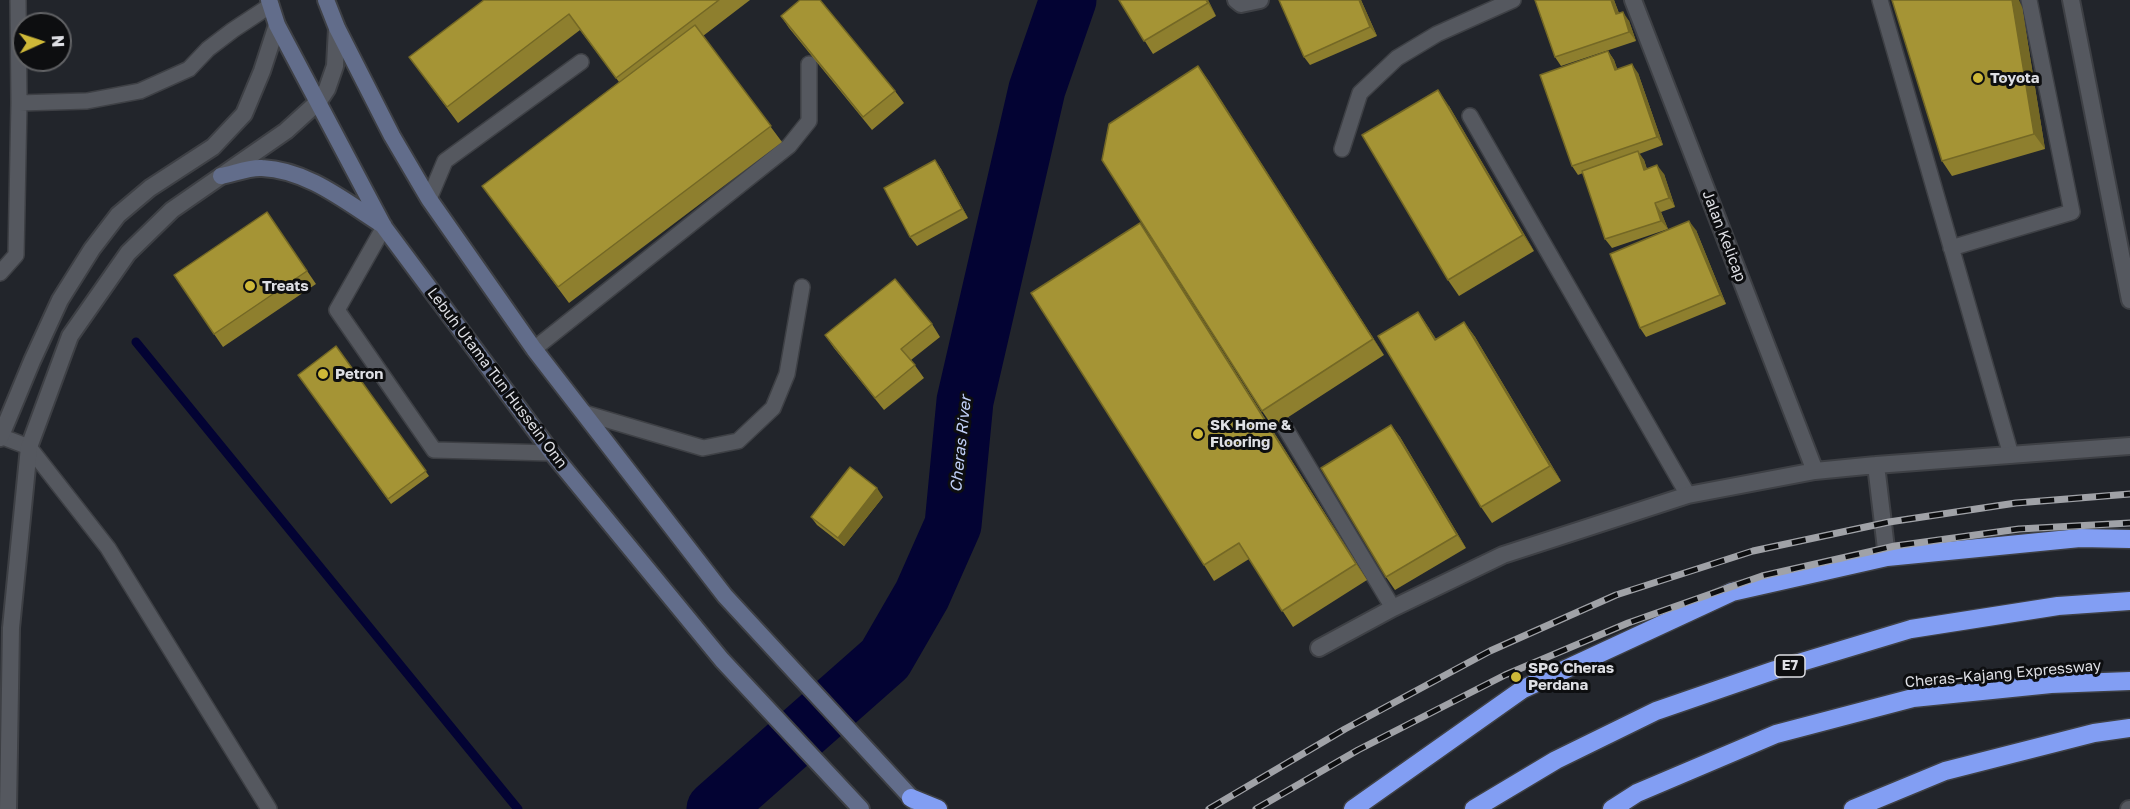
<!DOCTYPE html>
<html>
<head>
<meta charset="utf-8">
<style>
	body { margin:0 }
	#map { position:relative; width:2130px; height:809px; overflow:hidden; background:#22252b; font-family:"Golos Text",sans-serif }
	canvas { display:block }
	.north { position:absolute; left:12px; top:12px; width:60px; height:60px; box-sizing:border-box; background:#0d0e10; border:2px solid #616265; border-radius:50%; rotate:87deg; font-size:16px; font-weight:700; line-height:24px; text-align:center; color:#dedfe4 }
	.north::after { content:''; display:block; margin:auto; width:21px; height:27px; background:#ceb838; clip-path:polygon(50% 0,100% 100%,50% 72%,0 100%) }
</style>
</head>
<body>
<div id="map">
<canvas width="2130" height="809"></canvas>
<div class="north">N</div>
</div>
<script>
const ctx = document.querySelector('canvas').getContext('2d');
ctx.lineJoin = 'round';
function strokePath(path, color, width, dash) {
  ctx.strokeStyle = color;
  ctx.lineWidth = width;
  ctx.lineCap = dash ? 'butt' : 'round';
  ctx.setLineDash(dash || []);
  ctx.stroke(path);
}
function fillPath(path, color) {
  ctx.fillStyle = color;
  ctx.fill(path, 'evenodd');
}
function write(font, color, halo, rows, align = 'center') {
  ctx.font = font + ' "Golos Text",sans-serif';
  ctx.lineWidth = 6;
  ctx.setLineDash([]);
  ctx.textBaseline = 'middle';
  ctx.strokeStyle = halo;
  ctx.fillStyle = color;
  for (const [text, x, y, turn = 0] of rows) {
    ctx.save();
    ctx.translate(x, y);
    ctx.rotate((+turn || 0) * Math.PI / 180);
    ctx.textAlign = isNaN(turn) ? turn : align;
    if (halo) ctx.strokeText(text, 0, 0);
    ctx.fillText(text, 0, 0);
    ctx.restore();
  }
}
strokePath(new Path2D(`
	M 136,342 L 518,809`), '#030333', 9);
strokePath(new Path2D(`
	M 715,809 L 885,659 L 922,595 L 953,525 L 965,401 L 1037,89 L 1068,0`), '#030333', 57);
const service = new Path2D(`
	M 1880,0 L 2011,455
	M 19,103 L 87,101 L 140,91 L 189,69 L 208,49 L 233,30 L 271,5
	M 1470,116 L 1688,495
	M 1342,149 L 1360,93 L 1397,58 L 1437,34 L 1513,0
	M 429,199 L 445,161 L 581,62
	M 384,227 L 337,310 L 434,450 L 552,453
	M 1951,248 L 2072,212 L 2029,0
	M 0,273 L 16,255 L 19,103 L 18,0
	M 534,349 L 789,146 L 809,121 L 809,64
	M 584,413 L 703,448 L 738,441 L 773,408 L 787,374 L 802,287
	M 1278,416 L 1393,608
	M 0,436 L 29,447 L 108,548 L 269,809`);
const minor = new Path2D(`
	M 1236,0 L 1241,4 L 1260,0
	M 1633,0 L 1815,471
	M 2071,0 L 2130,300
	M 0,438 L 32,361 L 60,300 L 92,249 L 118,215 L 150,188 L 213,147 L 244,114 L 262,71 L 277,25
	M 1876,465 L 1887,557
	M 1319,648 L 1393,608 L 1503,555 L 1688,495 L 1815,471 L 1876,465 L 2130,446
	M 8,809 L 11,628 L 29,447 L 70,336 L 128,253 L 172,210 L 286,131 L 319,101 L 327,89 L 335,66 L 337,28
	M 2129,809 L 2130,809`);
const secondary = new Path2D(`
	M 269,0 L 277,25 L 384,227 L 552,453 L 722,660 L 861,809
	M 326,0 L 337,28 L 392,136 L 429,199 L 534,349 L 725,596 L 919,806
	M 221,176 C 233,174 249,167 262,168 C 308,170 346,202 384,226`);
const motorway = new Path2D(`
	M 911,798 L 938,809
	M 1353,809 L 1523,689 L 1732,592 L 1887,557 L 2080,538 L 2130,539
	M 1474,809 L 1556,760 L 1656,711 L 1775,670 L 1911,629 L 2058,606 L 2130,601
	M 1612,809 L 1637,793 L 1776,734 L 1913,698 L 2051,684 L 2130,681
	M 1853,809 L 1945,771 L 2094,733 L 2130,728`);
strokePath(service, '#3e4045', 18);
strokePath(minor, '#3e4045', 20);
strokePath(secondary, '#3e4045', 20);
strokePath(motorway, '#3e4045', 21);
strokePath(service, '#55585f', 15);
strokePath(minor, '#55585f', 16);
strokePath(secondary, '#626d8b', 16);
strokePath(motorway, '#829ef3', 18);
const rail = new Path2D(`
	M 1209,809 L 1345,729 L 1490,651 L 1616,595 L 1753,551 L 1889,522 L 2016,503 L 2130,494
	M 1256,809 L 1358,750 L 1505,675 L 1628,623 L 1762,576 L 1895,546 L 2019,529 L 2130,523`);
strokePath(rail, '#a0a2a7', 7);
strokePath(rail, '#0d0e10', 4.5, [14]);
fillPath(new Path2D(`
	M 484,0 L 750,0 L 703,36 L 782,142 L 569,303 L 482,186 L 619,82 L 580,30 L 458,123 L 409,57 Z
	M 1119,0 L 1208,0 L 1216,16 L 1153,54 Z
	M 1361,0 L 1377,36 L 1310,65 L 1304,57 Z
	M 1535,0 L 1614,0 L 1619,13 L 1629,21 L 1636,41 L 1561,66 L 1555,57 Z
	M 2022,7 L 2045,149 L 1952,176 L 1942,161 Z
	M 781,16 L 895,91 L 904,103 L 872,130 L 789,28 Z
	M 1608,51 L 1614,60 L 1617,69 L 1638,73 L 1663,145 L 1639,154 L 1644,160 L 1647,169 L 1664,174 L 1675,207 L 1661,212 L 1668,229 L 1612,248 L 1605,239 L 1583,173 L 1578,175 L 1572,166 Z
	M 1198,66 L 1384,355 L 1273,427 L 1262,411 Z
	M 1449,106 L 1534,251 L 1459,296 L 1448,280 Z
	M 935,160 L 941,169 L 968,218 L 917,246 L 910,237 Z
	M 267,212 L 316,284 L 223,347 L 214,334 Z
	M 1696,230 L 1726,304 L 1646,337 L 1640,328 Z
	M 1151,238 L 1367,580 L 1293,627 L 1249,559 L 1214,581 L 1204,565 Z
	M 1418,312 L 1436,339 L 1464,322 L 1475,337 L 1561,481 L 1492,523 L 1481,507 Z
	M 932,324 L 940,337 L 911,360 L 924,378 L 884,410 L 834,348 L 825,335 Z
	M 336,346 L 429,476 L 391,504 L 298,375 Z
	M 1391,425 L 1400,437 L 1466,548 L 1395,590 L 1386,577 Z
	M 883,497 L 844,546 L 817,525 L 811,517 Z`), '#8e7f2e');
fillPath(new Path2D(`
	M 1206,0 L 1208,0 L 1216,16 L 1208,3 Z
	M 1359,0 L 1361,0 L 1377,36 L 1370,27 Z
	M 1611,0 L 1614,0 L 1622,23 L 1616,14 Z
	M 2012,0 L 2019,0 L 2022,7 L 2045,149 L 2034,134 Z
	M 1623,12 L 1629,21 L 1636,41 L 1629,32 Z
	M 1608,51 L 1614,60 L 1621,79 L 1615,70 Z
	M 1632,64 L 1638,73 L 1663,145 L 1657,137 Z
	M 1198,66 L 1209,81 L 1384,355 L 1373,339 Z
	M 1438,90 L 1449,106 L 1534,251 L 1523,235 Z
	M 1638,151 L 1644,160 L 1650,179 L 1644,170 Z
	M 935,160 L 941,169 L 968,218 L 962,209 Z
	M 1657,165 L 1664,174 L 1675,207 L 1669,198 Z
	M 1655,203 L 1661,212 L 1668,229 L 1661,221 Z
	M 1689,221 L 1696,230 L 1726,304 L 1720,295 Z
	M 1140,223 L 1151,238 L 1367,580 L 1356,564 Z
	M 1418,312 L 1429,328 L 1446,355 L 1435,340 Z
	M 1464,322 L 1475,337 L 1561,481 L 1550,466 Z
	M 1391,425 L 1400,437 L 1466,548 L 1457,535 Z
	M 877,488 L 883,497 L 844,546 L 838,538 Z`), '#746825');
const building = new Path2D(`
	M 484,0 L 719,0 L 616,78 L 569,14 L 447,107 L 409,57 Z
	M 800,0 L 820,0 L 895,91 L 863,117 L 781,16 Z
	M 1119,0 L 1206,0 L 1208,3 L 1144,41 Z
	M 1279,0 L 1359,0 L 1370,27 L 1304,57 Z
	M 1535,0 L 1611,0 L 1616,14 L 1623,12 L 1629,32 L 1555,57 Z
	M 1892,0 L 2012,0 L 2034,134 L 1942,161 Z
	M 695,25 L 771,126 L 558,287 L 482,186 Z
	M 1608,51 L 1615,70 L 1632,64 L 1657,137 L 1572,166 L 1540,75 Z
	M 1198,66 L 1373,339 L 1262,411 L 1102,160 L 1109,124 Z
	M 1438,90 L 1523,235 L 1448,280 L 1362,135 Z
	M 1638,151 L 1644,170 L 1657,165 L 1669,198 L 1655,203 L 1661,221 L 1605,239 L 1582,171 Z
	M 935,160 L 962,209 L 910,237 L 884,188 Z
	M 267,212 L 307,271 L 214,334 L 174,275 Z
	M 1689,221 L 1720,295 L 1640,328 L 1610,254 Z
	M 1140,223 L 1356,564 L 1282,611 L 1239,543 L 1204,565 L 1031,293 Z
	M 895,279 L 932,324 L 901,349 L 915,365 L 875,398 L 825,335 Z
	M 1418,312 L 1435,340 L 1464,322 L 1550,466 L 1481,507 L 1378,336 Z
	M 336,346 L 426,471 L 388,499 L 298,375 Z
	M 1391,425 L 1457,535 L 1386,577 L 1321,468 Z
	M 850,467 L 877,488 L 838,538 L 811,517 Z`);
fillPath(building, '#a59435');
strokePath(building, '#746825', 1.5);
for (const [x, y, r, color] of [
	[1978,78,6,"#ceb838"],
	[250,286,6,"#ceb838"],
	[323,374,6,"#ceb838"],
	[1198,434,6,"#ceb838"],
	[1516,677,6,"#ceb838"]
]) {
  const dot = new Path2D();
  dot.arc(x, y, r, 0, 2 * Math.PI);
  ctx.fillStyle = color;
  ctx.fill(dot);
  strokePath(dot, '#0d0e10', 2);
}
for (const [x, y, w] of [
	[1790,666,30]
]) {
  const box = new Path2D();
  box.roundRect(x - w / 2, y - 11, w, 22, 4.5);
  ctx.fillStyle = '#0d0e10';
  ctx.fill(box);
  strokePath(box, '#dedfe4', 1.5);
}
write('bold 14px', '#dedfe4', null, [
	["E7",1790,666]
]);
write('bold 15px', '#dedfe4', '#0d0e10', [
	["Toyota",1990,78],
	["Treats",262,286],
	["Petron",335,374],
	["SK Home &",1210,425],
	["Flooring",1210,442],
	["SPG Cheras",1528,668],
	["Perdana",1528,685]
], 'left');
write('15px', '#dedfe4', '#0d0e10', [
	["Jalan Kelicap",1724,236,69],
	["Lebuh Utama Tun Hussein Onn",497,378,53],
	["Cheras–Kajang Expressway",2003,674,-5]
]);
write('italic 16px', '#c0cff7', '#0d0e10', [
	["Cheras River",961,444,-84]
]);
</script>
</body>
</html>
